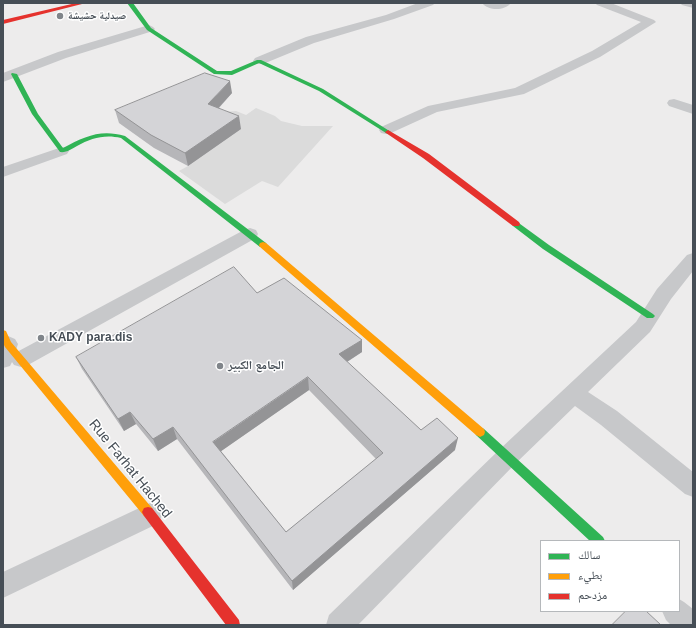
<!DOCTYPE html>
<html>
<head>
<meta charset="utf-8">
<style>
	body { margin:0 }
	#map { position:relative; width:696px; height:628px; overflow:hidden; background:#edecec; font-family:Helvetica,"Noto Naskh Arabic",sans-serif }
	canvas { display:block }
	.frame { position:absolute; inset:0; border:4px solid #464e56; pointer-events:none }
	.legend { position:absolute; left:540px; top:540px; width:140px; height:72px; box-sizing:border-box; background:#fff; border:1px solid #b5b8bb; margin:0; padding:5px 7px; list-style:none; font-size:12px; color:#464e56 }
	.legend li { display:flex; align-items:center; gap:8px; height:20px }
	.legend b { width:20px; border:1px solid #b5b8bb }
</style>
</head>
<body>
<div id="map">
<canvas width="696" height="628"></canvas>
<div class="frame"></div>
<ul class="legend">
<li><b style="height:5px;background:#30b455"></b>سالك</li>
<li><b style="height:5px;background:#ff9f0a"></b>بطيء</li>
<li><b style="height:5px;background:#e5322d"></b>مزدحم</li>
</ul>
</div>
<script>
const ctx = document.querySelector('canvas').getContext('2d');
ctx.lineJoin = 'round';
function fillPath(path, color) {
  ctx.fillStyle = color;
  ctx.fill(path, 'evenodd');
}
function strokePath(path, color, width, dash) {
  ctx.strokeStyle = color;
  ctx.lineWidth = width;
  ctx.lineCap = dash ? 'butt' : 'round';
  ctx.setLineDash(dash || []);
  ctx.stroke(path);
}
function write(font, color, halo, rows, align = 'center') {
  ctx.font = font + ' Helvetica,"Noto Naskh Arabic",sans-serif';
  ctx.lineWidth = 3;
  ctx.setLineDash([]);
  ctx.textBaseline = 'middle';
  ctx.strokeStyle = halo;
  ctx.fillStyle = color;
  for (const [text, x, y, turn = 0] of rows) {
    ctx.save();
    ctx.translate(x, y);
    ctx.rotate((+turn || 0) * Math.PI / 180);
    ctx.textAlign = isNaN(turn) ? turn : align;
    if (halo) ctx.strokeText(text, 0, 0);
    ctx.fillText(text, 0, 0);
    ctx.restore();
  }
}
fillPath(new Path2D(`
	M 256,108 L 275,116 L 281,121 L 302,126 L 333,126 L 278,187 L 262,181 L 225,204 L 179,171 L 188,166 L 241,129 L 223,112 L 236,111 L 246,115 Z`), '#dbdbdb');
fillPath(new Path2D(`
	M 418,3 L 435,3 L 433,5 L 394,19 L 314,43 L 263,64 L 255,64 L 253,61 L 255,58 L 306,37 L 386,15 Z
	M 482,3 L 511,3 C 504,11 489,11 482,3 Z
	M 595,3 L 611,3 L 654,20 L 656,22 L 600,57 L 524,94 L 437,112 L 391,133 L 386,134 L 381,133 L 379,130 L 381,127 L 428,106 L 515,88 L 592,51 L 641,22 L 597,5 Z
	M 680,3 L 693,3 L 693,8 L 682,5 Z
	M 149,25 L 153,27 L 155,29 L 153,31 L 66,58 L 3,82 L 3,73 L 58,52 Z
	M 674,99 L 693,105 L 693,114 L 669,106 L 667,103 L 669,100 Z
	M 62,147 L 67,148 L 69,151 L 67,154 L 3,177 L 3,167 Z
	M 250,228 L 256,230 L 258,234 L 256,238 L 28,365 L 21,367 L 14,365 L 12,362 L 10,366 L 3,368 L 3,338 L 8,336 L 15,339 L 18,344 L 15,353 L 244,230 Z
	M 693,253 L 693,271 L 671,299 L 650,332 L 588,392 L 617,411 L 693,472 L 693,497 L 685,494 L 601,425 L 575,406 L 516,463 L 358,625 L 326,625 L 329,615 L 500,449 L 636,322 L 657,289 L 687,255 Z
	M 150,503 L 159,507 L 162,515 L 159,523 L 3,598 L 3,572 Z
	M 679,599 L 684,602 L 693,609 L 693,625 L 671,625 L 666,620 L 662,611 L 679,611 Z`), '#c7c8ca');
fillPath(new Path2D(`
	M 127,3 L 133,3 L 151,28 L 217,71 L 231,71 L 257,60 L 261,60 L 323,89 L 391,132 L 388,134 L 386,133 L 319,91 L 259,63 L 232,75 L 214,74 L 147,30 Z
	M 12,73 L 17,74 L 38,114 L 63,148 C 85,136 101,129 125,136 L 266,243 L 267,245 L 266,247 L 260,247 L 121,138 C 105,134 91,138 77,146 C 72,149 66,153 60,152 L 32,114 L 11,74 Z
	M 516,221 L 549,245 L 653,314 L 655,316 L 653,318 L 647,318 L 543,249 L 513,226 L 512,224 Z
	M 480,427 L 484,429 L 603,537 L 605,541 L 590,541 L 476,435 L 475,432 L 476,429 Z`), '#30b455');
fillPath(new Path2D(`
	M 263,242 L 266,243 L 484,429 L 485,432 L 484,435 L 480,437 L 476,435 L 260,247 L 259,245 L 260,243 Z
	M 3,330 L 6,331 L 11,342 L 152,508 L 154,512 L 152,516 L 148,517 L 144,516 L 5,347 L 3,343 Z`), '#ff9f0a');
fillPath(new Path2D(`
	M 76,3 L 86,3 L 3,24 L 3,20 Z
	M 388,130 L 429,154 L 519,222 L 520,224 L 519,226 L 513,226 L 423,158 L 386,133 L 385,132 Z
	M 148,507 L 152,508 L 239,620 L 240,625 L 226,625 L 144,516 L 142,512 L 144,508 Z`), '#e5322d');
fillPath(new Path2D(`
	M 232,93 L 219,108 L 241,129 L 188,166 L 154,148 L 119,123 L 115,110 Z
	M 257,293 L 362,340 L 362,352 L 347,362 L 421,430 L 455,450 L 293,590 L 177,439 L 158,451 L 136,424 L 124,431 L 82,369 L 76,357 ZM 309,390 L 376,459 L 286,532 L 221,451 Z`), '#b6b6b9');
fillPath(new Path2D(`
	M 230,81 L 232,93 L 211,116 L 208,104 Z
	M 239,116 L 241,129 L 188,166 L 185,153 Z
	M 362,340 L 362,352 L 339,367 L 339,354 Z
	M 308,377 L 309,390 L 217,454 L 213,442 Z
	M 130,412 L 136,424 L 124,431 L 118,419 Z
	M 173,427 L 177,439 L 158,451 L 153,439 Z
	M 458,438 L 455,450 L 293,590 L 292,581 Z`), '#949496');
const building = new Path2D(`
	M 205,73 L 230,81 L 208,104 L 239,116 L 185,153 L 151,135 L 115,110 Z
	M 234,267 L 257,293 L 284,278 L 362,340 L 339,354 L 421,430 L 437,418 L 458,438 L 292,581 L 173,427 L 153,439 L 130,412 L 118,419 L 76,357 ZM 308,377 L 383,453 L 286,532 L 213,442 Z
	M 626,611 L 646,611 L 661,625 L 612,625 Z`);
fillPath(building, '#d4d4d7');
strokePath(building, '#949496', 1);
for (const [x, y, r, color] of [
	[60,16,4,"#80858a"],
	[41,338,4,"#80858a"],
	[220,366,4,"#80858a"]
]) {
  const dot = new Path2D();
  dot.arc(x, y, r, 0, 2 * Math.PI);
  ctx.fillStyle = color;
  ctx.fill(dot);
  strokePath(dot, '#fff', 1.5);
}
write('bold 10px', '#464e56', '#fff', [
	["صيدلية حشيشة",68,16]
], 'left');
write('bold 12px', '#464e56', '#fff', [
	["KADY para.dis",49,338],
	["الجامع الكبير",228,366]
], 'left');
write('14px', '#464e56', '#fff', [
	["Rue Farhat Hached",130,469,51]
]);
</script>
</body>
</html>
